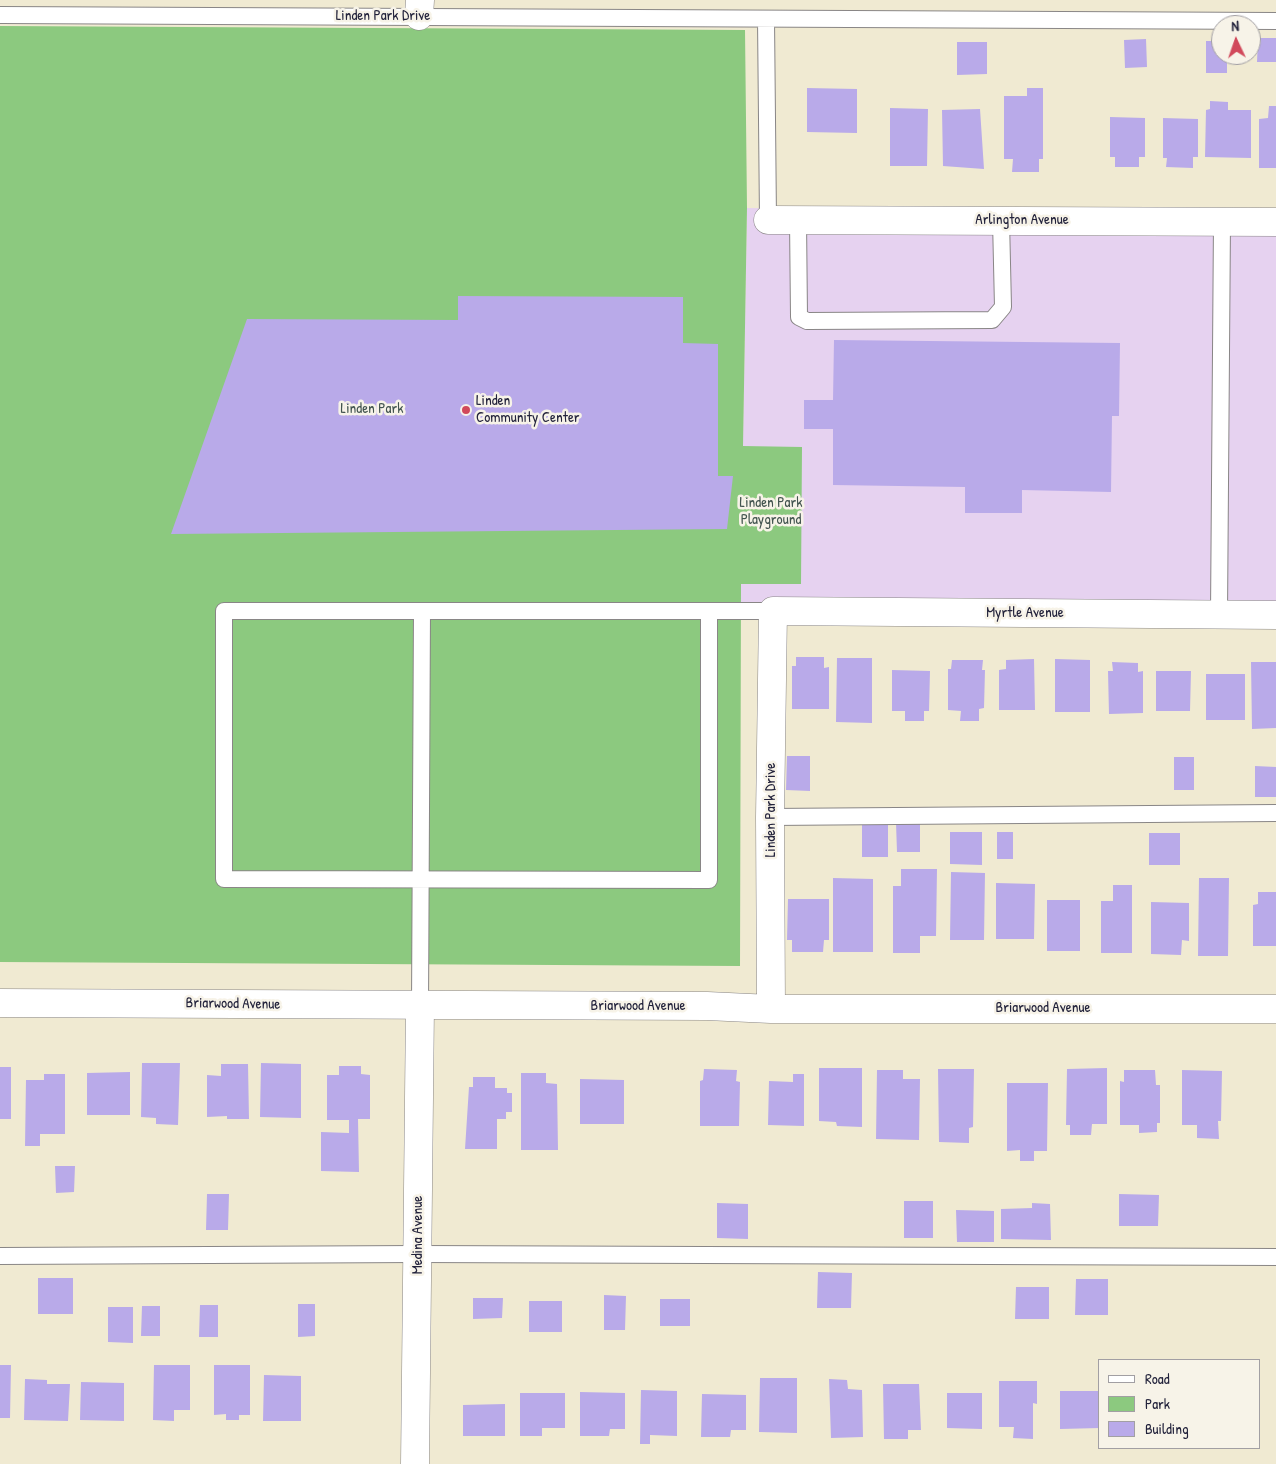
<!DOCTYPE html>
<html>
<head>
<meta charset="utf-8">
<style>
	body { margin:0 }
	#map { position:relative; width:1276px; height:1464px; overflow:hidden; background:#f0ead2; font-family:"Patrick Hand",sans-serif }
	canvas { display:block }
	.legend { position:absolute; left:1098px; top:1359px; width:162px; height:90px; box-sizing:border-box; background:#f7f3e8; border:1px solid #a29fa3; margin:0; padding:6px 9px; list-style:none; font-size:15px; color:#22223b }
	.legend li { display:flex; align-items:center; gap:10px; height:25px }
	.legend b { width:25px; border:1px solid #a29fa3 }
	.north { position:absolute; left:1211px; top:15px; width:50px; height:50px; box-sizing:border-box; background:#f7f3e8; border:1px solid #a29fa3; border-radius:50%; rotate:357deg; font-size:14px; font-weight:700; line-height:20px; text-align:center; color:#22223b }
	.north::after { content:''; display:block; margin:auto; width:18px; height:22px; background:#d1495b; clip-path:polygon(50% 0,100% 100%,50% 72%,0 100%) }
</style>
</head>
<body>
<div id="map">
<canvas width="1276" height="1464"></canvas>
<ul class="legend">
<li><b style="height:6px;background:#fff"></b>Road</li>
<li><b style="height:14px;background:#8cc97f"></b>Park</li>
<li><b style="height:14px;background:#b9aae9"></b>Building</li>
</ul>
<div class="north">N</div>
</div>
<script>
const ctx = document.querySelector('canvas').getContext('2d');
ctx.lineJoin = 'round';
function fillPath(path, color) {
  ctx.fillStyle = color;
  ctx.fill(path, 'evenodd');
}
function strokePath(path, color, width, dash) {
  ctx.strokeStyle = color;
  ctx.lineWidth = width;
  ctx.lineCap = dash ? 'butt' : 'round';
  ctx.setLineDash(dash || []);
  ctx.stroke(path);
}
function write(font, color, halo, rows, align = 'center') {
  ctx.font = font + ' "Patrick Hand",sans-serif';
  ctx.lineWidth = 5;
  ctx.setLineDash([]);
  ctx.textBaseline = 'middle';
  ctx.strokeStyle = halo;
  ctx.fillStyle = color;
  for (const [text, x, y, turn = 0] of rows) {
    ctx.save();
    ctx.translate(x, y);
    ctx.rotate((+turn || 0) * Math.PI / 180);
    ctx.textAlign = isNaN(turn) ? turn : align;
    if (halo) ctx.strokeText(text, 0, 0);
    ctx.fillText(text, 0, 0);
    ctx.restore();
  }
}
fillPath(new Path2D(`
	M 747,208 L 1276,215 L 1276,618 L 740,610 Z`), '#e6d2f0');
fillPath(new Path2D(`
	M 0,26 L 745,30 L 747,208 L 743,446 L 802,447 L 801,584 L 741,584 L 740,966 L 0,962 Z`), '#8cc97f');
fillPath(new Path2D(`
	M 1258,38 L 1276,38 L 1276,62 L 1257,62 Z
	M 1146,39 L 1147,67 L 1125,68 L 1124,40 Z
	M 1206,41 L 1221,41 L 1221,55 L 1227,55 L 1227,73 L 1206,73 Z
	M 957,42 L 987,42 L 987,74 L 957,75 Z
	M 807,88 L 857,89 L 857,133 L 807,132 Z
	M 1027,88 L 1043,88 L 1043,159 L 1039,159 L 1039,172 L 1012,172 L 1013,159 L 1004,159 L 1004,96 L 1027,96 Z
	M 1210,101 L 1228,102 L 1228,110 L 1251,110 L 1251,158 L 1205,157 L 1206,110 L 1210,109 Z
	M 1269,106 L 1276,106 L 1276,168 L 1259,168 L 1259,119 L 1268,118 Z
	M 890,108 L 928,109 L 927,166 L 890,166 Z
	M 980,109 L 984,169 L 943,166 L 942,110 Z
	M 1110,117 L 1145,118 L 1145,157 L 1139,157 L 1139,167 L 1115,167 L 1115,157 L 1110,157 Z
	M 1163,118 L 1198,119 L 1198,157 L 1193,157 L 1193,168 L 1166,167 L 1167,158 L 1163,158 Z
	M 458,296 L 683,297 L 683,343 L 718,344 L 718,476 L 733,476 L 727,529 L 171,534 L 247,319 L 458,320 Z
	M 834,340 L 1120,343 L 1119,416 L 1112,416 L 1111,492 L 1022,490 L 1022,513 L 965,513 L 965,487 L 833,485 L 833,429 L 804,429 L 804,400 L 833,400 Z
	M 796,657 L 824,657 L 824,668 L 829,667 L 829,709 L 792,709 L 792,666 L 796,666 Z
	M 837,658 L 872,658 L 872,723 L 836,722 Z
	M 1034,659 L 1035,710 L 999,710 L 999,670 L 1006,669 L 1006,660 Z
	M 1055,659 L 1090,660 L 1090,712 L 1055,712 Z
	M 952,660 L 983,660 L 982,670 L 985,670 L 984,708 L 979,709 L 979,721 L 960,721 L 961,711 L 948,710 L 948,669 L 951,669 Z
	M 1112,662 L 1138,663 L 1138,672 L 1143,671 L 1143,713 L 1109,714 L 1108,671 L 1113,671 Z
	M 1251,662 L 1276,662 L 1276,728 L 1252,729 Z
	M 892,670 L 930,671 L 929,711 L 924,711 L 924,721 L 905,721 L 905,711 L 892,711 Z
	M 1156,671 L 1191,671 L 1190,711 L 1156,711 Z
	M 1206,674 L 1245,674 L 1245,720 L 1206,720 Z
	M 787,756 L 810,756 L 810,791 L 786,790 Z
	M 1174,757 L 1194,757 L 1194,790 L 1174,790 Z
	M 1255,766 L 1276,767 L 1276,797 L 1255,797 Z
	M 862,821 L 888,821 L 888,857 L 862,857 Z
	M 920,822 L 920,852 L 897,852 L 896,823 Z
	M 950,832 L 982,832 L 982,865 L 950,864 Z
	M 997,832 L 1013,832 L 1013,859 L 997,859 Z
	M 1149,833 L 1180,833 L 1180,865 L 1149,865 Z
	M 901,869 L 937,869 L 936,936 L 920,936 L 920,953 L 893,953 L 893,886 L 901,886 Z
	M 951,872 L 985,873 L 984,940 L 950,940 Z
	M 833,878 L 873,879 L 873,952 L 833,952 Z
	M 1199,878 L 1229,878 L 1228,956 L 1198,956 Z
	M 996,883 L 1035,884 L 1034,939 L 996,939 Z
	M 1113,885 L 1132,885 L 1132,953 L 1101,953 L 1101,901 L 1113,901 Z
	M 1258,892 L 1276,892 L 1276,946 L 1253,946 L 1253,905 L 1258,904 Z
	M 788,899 L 829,899 L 829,940 L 824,940 L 823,952 L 792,952 L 792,940 L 787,940 Z
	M 1047,900 L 1080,900 L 1080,951 L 1047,951 Z
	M 1151,902 L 1189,903 L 1189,941 L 1182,940 L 1181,955 L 1151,954 Z
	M 142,1063 L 180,1063 L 178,1125 L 156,1124 L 156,1118 L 141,1117 Z
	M 261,1063 L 301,1064 L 301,1118 L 260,1117 Z
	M 221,1064 L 248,1064 L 249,1119 L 227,1119 L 227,1116 L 207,1117 L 207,1075 L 221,1076 Z
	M 339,1066 L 361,1066 L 361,1074 L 370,1075 L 370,1119 L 358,1119 L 359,1172 L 321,1171 L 321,1132 L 349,1133 L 349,1120 L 327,1120 L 327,1075 L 339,1075 Z
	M 0,1067 L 11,1067 L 11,1119 L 0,1119 Z
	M 819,1068 L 862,1068 L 862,1127 L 837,1126 L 836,1122 L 819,1121 Z
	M 1107,1068 L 1107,1124 L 1092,1124 L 1091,1135 L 1070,1135 L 1070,1125 L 1066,1125 L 1067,1069 Z
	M 704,1069 L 737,1070 L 736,1081 L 740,1082 L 739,1126 L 700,1126 L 700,1081 L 703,1080 Z
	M 938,1069 L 974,1069 L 973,1127 L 969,1128 L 969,1143 L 939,1142 Z
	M 877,1070 L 903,1070 L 903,1079 L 920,1079 L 919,1140 L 876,1139 Z
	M 1124,1070 L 1155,1070 L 1156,1085 L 1160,1085 L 1160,1123 L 1157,1123 L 1157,1132 L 1139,1133 L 1139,1125 L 1120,1125 L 1120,1081 L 1124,1082 Z
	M 1182,1070 L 1222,1071 L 1221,1121 L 1218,1121 L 1219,1139 L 1197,1138 L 1197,1125 L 1182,1125 Z
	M 130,1072 L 130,1115 L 87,1115 L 87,1073 Z
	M 521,1073 L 546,1073 L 546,1083 L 557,1084 L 558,1150 L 521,1150 Z
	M 44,1074 L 65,1074 L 65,1134 L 40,1134 L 40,1146 L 25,1146 L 26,1080 L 44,1080 Z
	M 793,1074 L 804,1074 L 804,1126 L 768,1125 L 769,1081 L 793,1082 Z
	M 473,1077 L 495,1077 L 495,1088 L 507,1088 L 507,1093 L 512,1093 L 512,1112 L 506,1112 L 506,1119 L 497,1119 L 497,1149 L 465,1149 L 469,1087 L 473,1087 Z
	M 580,1079 L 624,1080 L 624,1124 L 580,1124 Z
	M 1007,1083 L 1048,1083 L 1047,1151 L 1034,1151 L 1034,1161 L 1020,1161 L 1020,1150 L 1007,1151 Z
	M 55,1166 L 75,1166 L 74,1192 L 56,1193 Z
	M 207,1194 L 229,1194 L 228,1230 L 206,1230 Z
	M 1119,1194 L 1159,1195 L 1158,1226 L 1119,1226 Z
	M 904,1201 L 933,1201 L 933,1238 L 904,1238 Z
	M 717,1203 L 748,1204 L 748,1239 L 717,1238 Z
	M 1032,1203 L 1050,1204 L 1051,1240 L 1001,1239 L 1001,1209 L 1032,1208 Z
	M 956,1210 L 994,1211 L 994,1242 L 957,1242 Z
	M 818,1272 L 852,1273 L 851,1308 L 817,1308 Z
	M 38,1278 L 73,1278 L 73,1314 L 38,1314 Z
	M 1076,1279 L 1108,1279 L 1108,1315 L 1075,1315 Z
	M 1016,1287 L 1049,1287 L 1049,1319 L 1015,1319 Z
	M 604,1295 L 626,1296 L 625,1330 L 604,1330 Z
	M 473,1298 L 503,1298 L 502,1318 L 473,1319 Z
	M 660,1299 L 690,1299 L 690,1326 L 660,1326 Z
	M 529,1301 L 562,1301 L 562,1332 L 529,1332 Z
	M 298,1304 L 315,1304 L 315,1336 L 298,1337 Z
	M 200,1305 L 218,1305 L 218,1337 L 199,1337 Z
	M 142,1306 L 160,1306 L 160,1336 L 141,1336 Z
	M 108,1307 L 133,1307 L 133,1343 L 108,1342 Z
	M 0,1365 L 11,1365 L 10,1418 L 0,1418 Z
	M 154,1365 L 190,1365 L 190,1410 L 174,1410 L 174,1421 L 153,1420 Z
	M 214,1365 L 250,1365 L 250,1415 L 239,1415 L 239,1420 L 226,1420 L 226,1414 L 214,1415 Z
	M 264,1375 L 301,1376 L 301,1421 L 263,1421 Z
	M 760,1378 L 797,1378 L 797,1433 L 759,1432 Z
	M 25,1379 L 47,1380 L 47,1384 L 70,1384 L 68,1421 L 24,1420 Z
	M 829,1379 L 847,1380 L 848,1389 L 862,1390 L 863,1437 L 831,1438 Z
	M 999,1381 L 1037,1381 L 1037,1404 L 1033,1403 L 1033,1439 L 1013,1438 L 1014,1427 L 999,1427 Z
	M 81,1382 L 124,1383 L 124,1421 L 80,1420 Z
	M 883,1384 L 919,1384 L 921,1430 L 908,1430 L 908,1439 L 884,1439 Z
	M 641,1390 L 677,1391 L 677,1436 L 650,1435 L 650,1444 L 640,1444 Z
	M 1060,1391 L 1100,1391 L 1100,1428 L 1060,1429 Z
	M 580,1392 L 625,1393 L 625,1429 L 610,1429 L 609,1436 L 580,1436 Z
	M 520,1393 L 565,1393 L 565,1428 L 542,1428 L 542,1436 L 520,1436 Z
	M 947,1393 L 982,1393 L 982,1429 L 947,1428 Z
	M 702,1394 L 746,1395 L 746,1430 L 731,1430 L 730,1437 L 701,1437 Z
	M 505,1404 L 505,1436 L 463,1436 L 463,1405 Z`), '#b9aae9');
const service = new Path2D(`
	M 0,15 L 1276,21
	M 766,19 L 768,220
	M 798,220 L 799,317 L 807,321 L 992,320 L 1003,307 L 1001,220
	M 709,611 L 709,880 L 224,879 L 224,611 L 773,611
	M 1219,614 L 1222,221
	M 770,817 L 1276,813
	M 420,1006 L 422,611
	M 0,1256 L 418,1254 L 1276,1257`);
const minor = new Path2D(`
	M 419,16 L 420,0
	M 768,220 L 1276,222
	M 0,1003 L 707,1006 L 771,1009 L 1276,1009
	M 771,1009 L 770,817 L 773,611 L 1276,615
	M 415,1464 L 420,1006`);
strokePath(service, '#898686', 18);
strokePath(minor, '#898686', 29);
strokePath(service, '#fff', 16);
strokePath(minor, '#fff', 28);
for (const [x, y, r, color] of [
	[466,410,5,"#d1495b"]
]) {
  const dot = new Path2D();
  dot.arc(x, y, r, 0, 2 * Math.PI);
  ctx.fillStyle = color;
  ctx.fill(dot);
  strokePath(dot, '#f7f3e8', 2);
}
write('15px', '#22223b', '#f7f3e8', [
	["Linden Park Drive",383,16],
	["Arlington Avenue",1022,220],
	["Myrtle Avenue",1025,613],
	["Linden Park Drive",771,810,-90],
	["Briarwood Avenue",233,1004,1],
	["Briarwood Avenue",638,1006],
	["Briarwood Avenue",1043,1008],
	["Medina Avenue",418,1235,-90]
]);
write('15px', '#22223b', '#f7f3e8', [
	["Linden",476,401],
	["Community Center",476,418]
], 'left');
write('15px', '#42544f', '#f7f3e8', [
	["Linden Park",372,409],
	["Linden Park",771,503],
	["Playground",771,520]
]);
</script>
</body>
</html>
